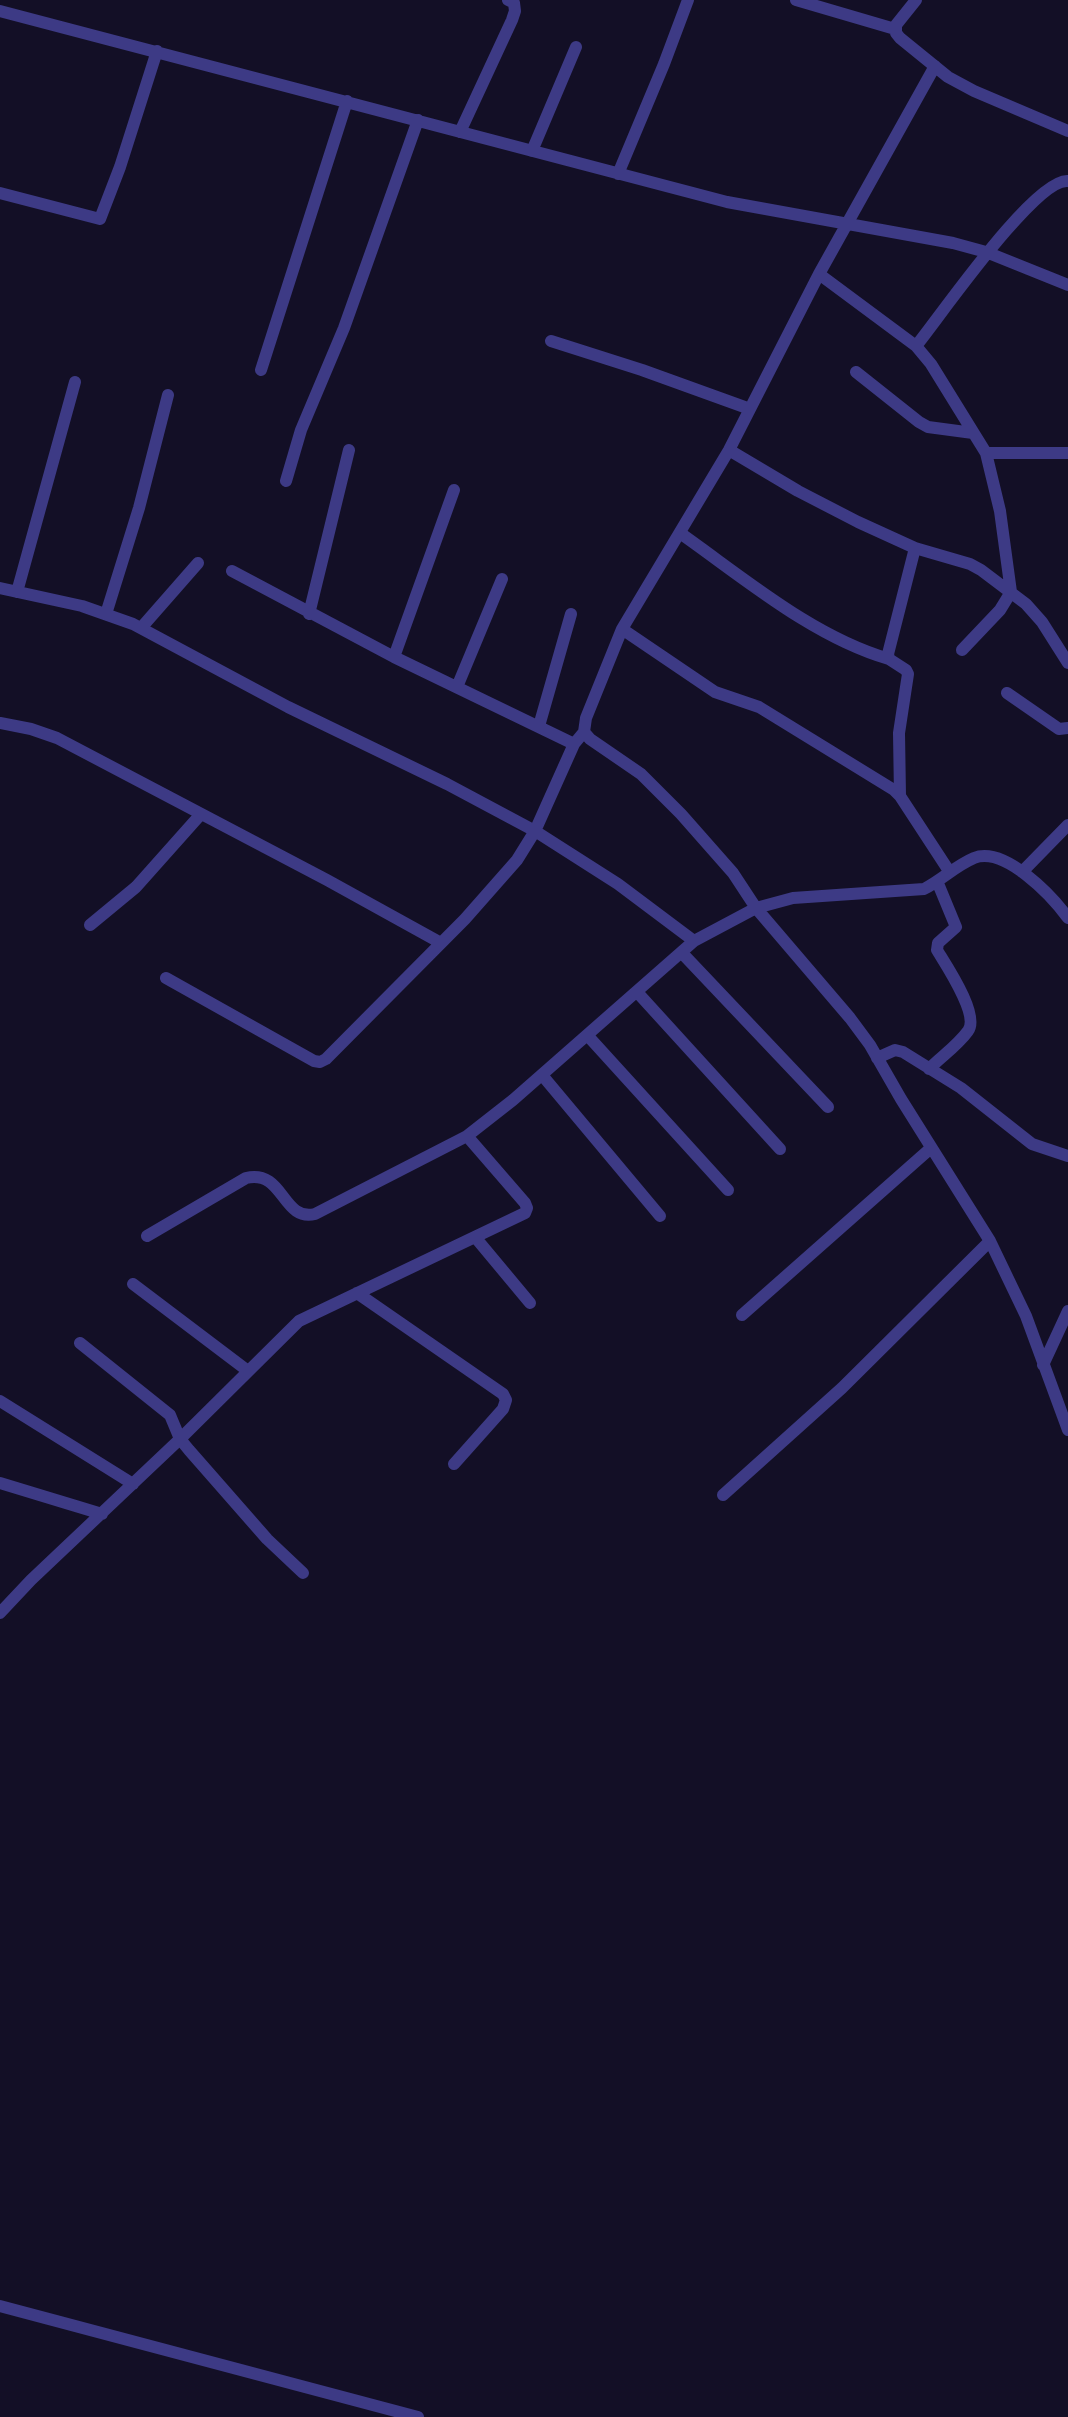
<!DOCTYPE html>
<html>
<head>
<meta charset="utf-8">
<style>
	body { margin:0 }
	canvas { display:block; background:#130f26 }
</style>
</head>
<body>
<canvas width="1068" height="2417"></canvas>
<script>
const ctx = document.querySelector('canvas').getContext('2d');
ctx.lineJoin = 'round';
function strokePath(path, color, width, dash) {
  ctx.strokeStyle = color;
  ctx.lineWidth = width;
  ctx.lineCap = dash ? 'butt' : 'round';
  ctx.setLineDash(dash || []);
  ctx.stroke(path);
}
strokePath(new Path2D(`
	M 796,0 L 895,29
	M 916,0 L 896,25 L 896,33 L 900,38 L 948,77 L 974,91 L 1068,131
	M 0,11 L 727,202 L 953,243 L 986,252 L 1068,285
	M 935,66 L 819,274 L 729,450 L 622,629 L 586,718 L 584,732 L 590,739 L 641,774 L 681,814 L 733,873 L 756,908 L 850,1018 L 870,1045 L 901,1099 L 990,1241 L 1026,1316 L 1068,1430
	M 460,132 L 512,20 L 515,11 L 514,3 L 508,0
	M 532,151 L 576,47
	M 618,174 L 664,64 L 688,0
	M 0,193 L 100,219 L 120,167 L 157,51
	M 819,274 L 916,346 L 931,364 L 986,453 L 1000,511 L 1011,592 L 1000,610 L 962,650
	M 551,341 L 642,370 L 750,409
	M 916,346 C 939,318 1035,178 1068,181
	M 261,370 L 347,101
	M 856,372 L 919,422 L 928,427 L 973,433
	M 729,450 L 798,491 L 858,522 L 915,548 L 970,564 L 981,570 L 1026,604 L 1042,622 L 1068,663
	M 986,453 L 1068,453
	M 286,481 L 301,430 L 344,328 L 418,120
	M 680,533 C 744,578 813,637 889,659
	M 232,571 L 394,657 L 574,744
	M 0,588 L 82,606 L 133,624 L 288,707 L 447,784 L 535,831 L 618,884 L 694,941
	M 17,592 L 75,382
	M 106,614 L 139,508 L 168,395
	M 309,614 L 349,450
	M 141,628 L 198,563
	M 622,629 L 715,692 L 759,707 L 894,790 L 900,796 L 949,871
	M 394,657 L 454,490
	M 457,687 L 502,579
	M 1007,693 L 1059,729 L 1068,728
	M 0,723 L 31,729 L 57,738 L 327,880 L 441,943
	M 539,726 L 571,614
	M 900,796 L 899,733 L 908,674 L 906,670 L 889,659 L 888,654 L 915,548
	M 1022,872 L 1068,825
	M 90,925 L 136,887 L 201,814
	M 682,953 L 828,1107
	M 166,978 L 314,1061 L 320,1062 L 326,1059 L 465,919 L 517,860 L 535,831 L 574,744 L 584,732
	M 637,992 L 780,1149
	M 588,1036 L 728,1190
	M 877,1058 L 895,1050 L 903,1052 L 961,1088 L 1032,1144 L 1068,1156
	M 929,1069 C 941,1057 958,1045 968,1031 C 980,1015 946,965 937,950 L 938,943 L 956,927 L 937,881
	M 542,1075 L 660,1216
	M 147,1236 L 246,1178 C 284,1169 282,1222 315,1214 L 467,1136 L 513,1100 L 694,941 L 756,908 L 793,898 L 924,889 C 942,880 955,866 974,858 C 1005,846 1052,896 1068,918
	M 475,1237 L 530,1303
	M 133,1284 L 248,1371
	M 357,1293 L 503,1394 L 506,1400 L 503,1409 L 454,1464
	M 742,1315 L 931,1148
	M 80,1343 L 170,1415 L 180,1439 L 189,1450 L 267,1539 L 303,1573
	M 1043,1365 L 1068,1311
	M 0,1401 L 133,1484
	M 0,1483 L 102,1514
	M 723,1495 L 842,1388 L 990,1241
	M 0,1613 L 31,1580 L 180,1439 L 299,1321 L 525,1213 L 527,1208 L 525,1203 L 467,1136
	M 0,2306 L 418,2417`), '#3d3a85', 12);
</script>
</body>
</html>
